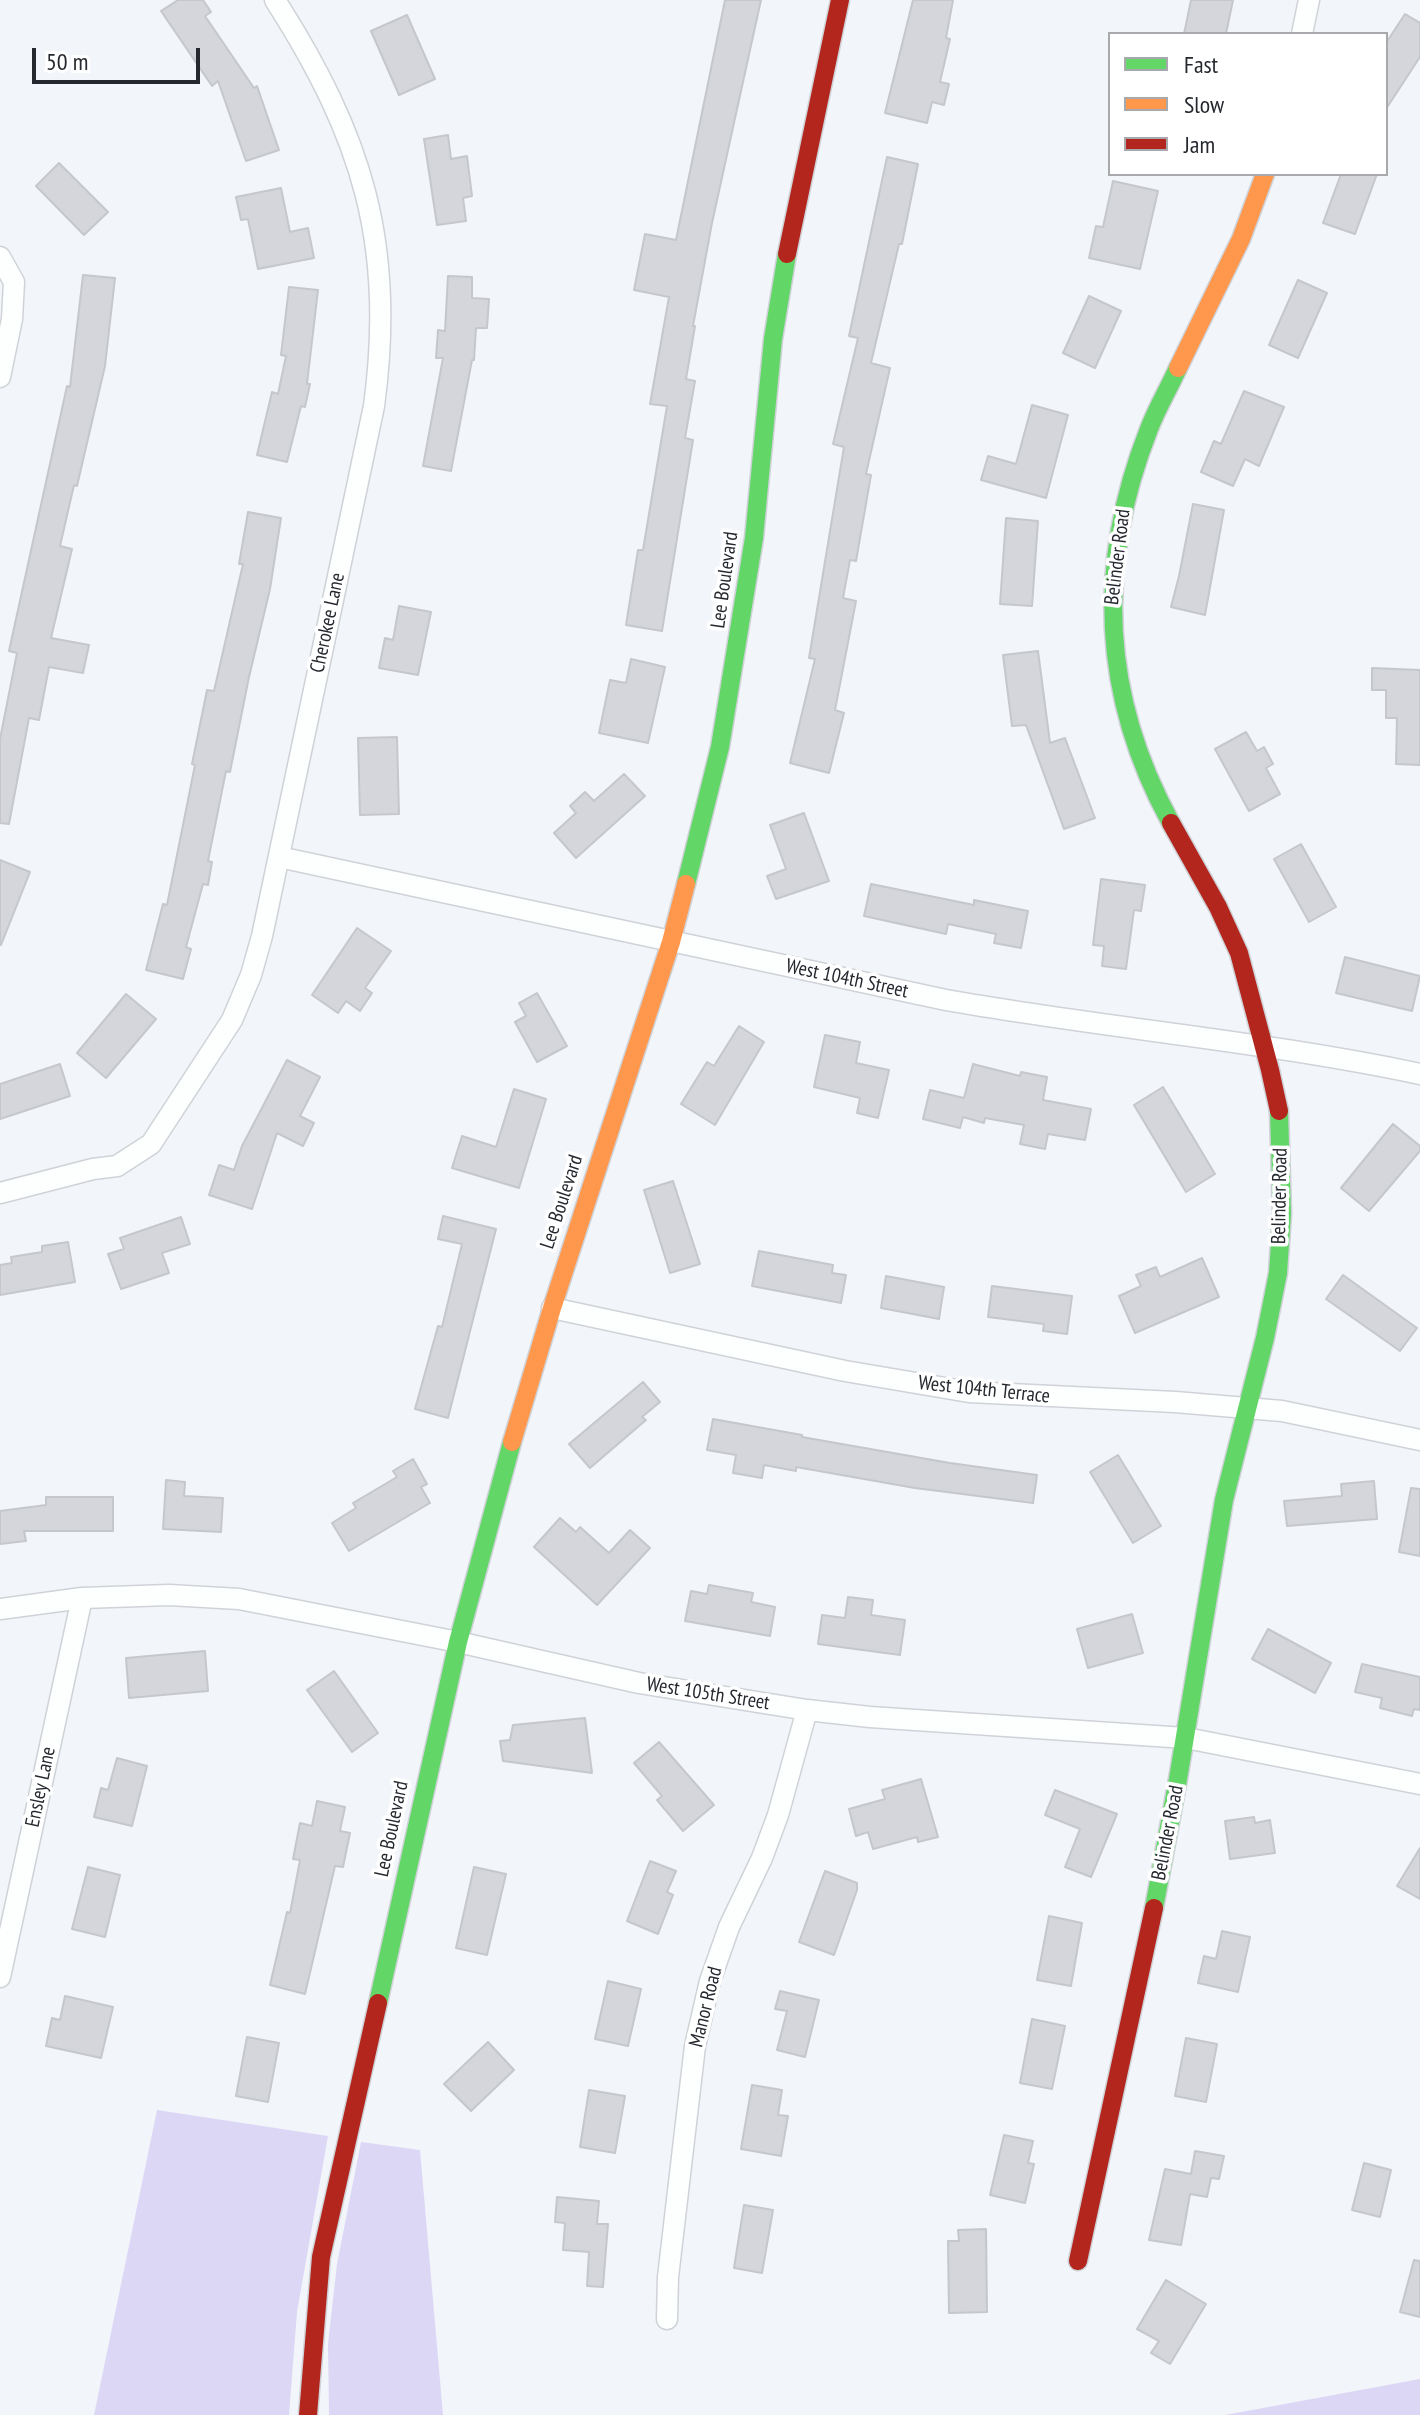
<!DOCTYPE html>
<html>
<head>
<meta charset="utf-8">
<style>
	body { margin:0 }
	#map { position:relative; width:1420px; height:2415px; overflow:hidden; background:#f2f5fa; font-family:"PT Sans Narrow",sans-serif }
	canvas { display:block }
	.legend { position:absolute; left:1108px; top:32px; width:280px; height:144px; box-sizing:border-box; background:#fff; border:2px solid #a8a9ac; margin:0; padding:10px 14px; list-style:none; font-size:24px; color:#25292f }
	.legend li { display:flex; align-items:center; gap:16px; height:40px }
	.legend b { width:40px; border:2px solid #a8a9ac }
	.scale { position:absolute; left:32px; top:48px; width:168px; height:36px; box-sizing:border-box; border:4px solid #25292f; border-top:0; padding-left:10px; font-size:24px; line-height:28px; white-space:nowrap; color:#25292f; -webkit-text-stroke:6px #fff; paint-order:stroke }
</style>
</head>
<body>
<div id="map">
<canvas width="1420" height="2415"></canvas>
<ul class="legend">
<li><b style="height:10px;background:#63d668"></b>Fast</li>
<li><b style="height:10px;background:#ff974d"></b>Slow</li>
<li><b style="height:10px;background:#b3261e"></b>Jam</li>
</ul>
<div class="scale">50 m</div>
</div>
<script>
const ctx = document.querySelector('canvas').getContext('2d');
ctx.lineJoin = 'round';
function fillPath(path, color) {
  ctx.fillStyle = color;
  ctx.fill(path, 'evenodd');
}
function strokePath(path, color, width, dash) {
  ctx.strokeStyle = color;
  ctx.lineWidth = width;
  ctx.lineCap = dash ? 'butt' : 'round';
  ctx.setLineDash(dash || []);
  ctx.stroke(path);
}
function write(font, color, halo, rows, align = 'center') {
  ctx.font = font + ' "PT Sans Narrow",sans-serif';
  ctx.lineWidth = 7;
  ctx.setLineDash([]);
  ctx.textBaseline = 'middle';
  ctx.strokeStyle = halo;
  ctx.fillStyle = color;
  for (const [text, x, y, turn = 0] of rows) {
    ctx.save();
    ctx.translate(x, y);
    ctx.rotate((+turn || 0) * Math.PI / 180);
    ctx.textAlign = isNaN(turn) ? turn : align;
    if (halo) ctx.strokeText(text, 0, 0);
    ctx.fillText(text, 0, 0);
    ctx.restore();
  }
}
fillPath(new Path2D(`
	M 157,2110 L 328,2136 L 297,2312 L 289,2415 L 94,2415 Z
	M 361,2142 L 420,2150 L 443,2415 L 329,2415 L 328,2344 L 337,2264 Z
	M 1420,2379 L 1420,2415 L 1225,2415 Z`), '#ddd7f6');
const building = new Path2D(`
	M 178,0 L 203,0 L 211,12 L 205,16 L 254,88 L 257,86 L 279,150 L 246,161 L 218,81 L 212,86 L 161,11 Z
	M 725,0 L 761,0 L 712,223 L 693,326 L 695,326 L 686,379 L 695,381 L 685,438 L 693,440 L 662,631 L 626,625 L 638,550 L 643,550 L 667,406 L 650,404 L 669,297 L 634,290 L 645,234 L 676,240 Z
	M 913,0 L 953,0 L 946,38 L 950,39 L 940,82 L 949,84 L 944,105 L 932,102 L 927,123 L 885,113 Z
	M 1191,0 L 1233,0 L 1226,34 L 1184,34 Z
	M 1405,14 L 1420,23 L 1420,57 L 1386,109 L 1386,43 Z
	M 407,15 L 435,79 L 399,95 L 371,31 Z
	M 448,135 L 451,159 L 467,156 L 472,196 L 463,198 L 466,221 L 437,225 L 424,139 Z
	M 887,157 L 918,164 L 902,244 L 899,244 L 871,363 L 890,368 L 866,474 L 871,475 L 856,561 L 850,560 L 843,598 L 856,601 L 835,710 L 844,713 L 829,773 L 790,763 L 815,659 L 809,658 L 844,447 L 833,444 L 858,338 L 849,336 Z
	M 59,163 L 108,212 L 84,235 L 36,186 Z
	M 1341,174 L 1377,174 L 1355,234 L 1323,223 Z
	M 1113,181 L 1158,191 L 1140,269 L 1089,258 L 1096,226 L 1103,227 Z
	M 281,188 L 290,232 L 308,228 L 314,258 L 258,269 L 248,219 L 241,220 L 236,197 Z
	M 83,275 L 115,278 L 105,366 L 77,486 L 74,485 L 60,546 L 72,549 L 51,638 L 89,645 L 83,673 L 49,667 L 39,720 L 29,718 L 9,824 L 0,823 L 0,739 L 17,653 L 9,651 L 67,386 L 70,387 Z
	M 448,276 L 472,277 L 472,298 L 489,299 L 487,328 L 476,328 L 474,360 L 472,360 L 451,471 L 423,466 L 443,358 L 436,358 L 438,330 L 445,331 Z
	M 1298,280 L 1327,293 L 1298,358 L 1269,345 Z
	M 289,287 L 318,290 L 307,384 L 310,384 L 305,407 L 301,406 L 287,462 L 257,455 L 272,392 L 278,394 L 286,356 L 281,355 Z
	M 1089,296 L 1121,311 L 1095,368 L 1063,353 Z
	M 1244,391 L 1284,407 L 1259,466 L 1245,459 L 1233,486 L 1201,472 L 1214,441 L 1221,444 Z
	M 1032,405 L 1068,415 L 1046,498 L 981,480 L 988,456 L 1016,464 Z
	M 1193,504 L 1224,510 L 1205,615 L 1171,607 L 1179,576 Z
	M 248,512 L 281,518 L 270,589 L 249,677 L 230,772 L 226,771 L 208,861 L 212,862 L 208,885 L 203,884 L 186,947 L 191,949 L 183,979 L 146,970 L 163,904 L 167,905 L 195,765 L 192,764 L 207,690 L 214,691 L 243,564 L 239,564 Z
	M 1006,518 L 1038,521 L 1032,606 L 1000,604 Z
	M 399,606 L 431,612 L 418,675 L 379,668 L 385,638 L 393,640 Z
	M 1038,651 L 1050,743 L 1065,738 L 1095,818 L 1064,829 L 1026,725 L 1012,726 L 1003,655 Z
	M 631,659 L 665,667 L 648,743 L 599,733 L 610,680 L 626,683 Z
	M 1372,668 L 1420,670 L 1420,765 L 1396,764 L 1397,718 L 1386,718 L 1386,690 L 1372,690 Z
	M 1246,732 L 1257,751 L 1264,747 L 1273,764 L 1266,768 L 1280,794 L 1249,811 L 1215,749 Z
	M 397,737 L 399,814 L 360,815 L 358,738 Z
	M 624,774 L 645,796 L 576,858 L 554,833 L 576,813 L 570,806 L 585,792 L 594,801 Z
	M 804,813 L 829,881 L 776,899 L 767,876 L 786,869 L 770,825 Z
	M 1301,844 L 1336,907 L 1309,922 L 1274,859 Z
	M 0,860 L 30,872 L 1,945 L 0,945 Z
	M 1101,879 L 1145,885 L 1141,911 L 1134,910 L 1126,969 L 1102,966 L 1104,946 L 1093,945 Z
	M 871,884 L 974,905 L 974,900 L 1028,911 L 1021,948 L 994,943 L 996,934 L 948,924 L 946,934 L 864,916 Z
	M 357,928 L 391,951 L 365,988 L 372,993 L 360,1011 L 346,1001 L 338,1013 L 312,995 Z
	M 1345,957 L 1420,976 L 1412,1011 L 1336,993 Z
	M 537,993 L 567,1046 L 537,1062 L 515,1022 L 526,1016 L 519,1003 Z
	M 126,994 L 156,1019 L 106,1078 L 77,1053 Z
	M 739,1026 L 764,1042 L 715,1125 L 681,1104 L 707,1062 L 714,1066 Z
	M 825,1035 L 860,1042 L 856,1063 L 889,1070 L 878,1118 L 857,1113 L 860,1098 L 814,1087 Z
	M 287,1060 L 320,1077 L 300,1116 L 314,1123 L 303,1146 L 277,1133 L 252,1209 L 209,1195 L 219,1165 L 234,1170 L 242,1146 Z
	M 60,1064 L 70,1096 L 0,1119 L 0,1084 Z
	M 973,1064 L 1020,1076 L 1021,1072 L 1047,1077 L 1043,1100 L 1091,1109 L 1085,1140 L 1048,1134 L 1045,1149 L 1020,1144 L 1024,1125 L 985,1118 L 984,1123 L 963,1117 L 960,1128 L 923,1119 L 930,1090 L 964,1098 Z
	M 1163,1087 L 1215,1174 L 1186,1192 L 1134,1105 Z
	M 514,1089 L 546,1099 L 519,1188 L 452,1168 L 462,1136 L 496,1147 Z
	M 1393,1124 L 1420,1146 L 1420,1151 L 1369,1211 L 1341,1188 Z
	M 673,1181 L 700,1264 L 670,1273 L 644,1190 Z
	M 443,1216 L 496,1229 L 448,1418 L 415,1409 L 438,1326 L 442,1327 L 462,1244 L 438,1239 Z
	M 181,1217 L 190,1244 L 162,1253 L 169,1273 L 121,1289 L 108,1254 L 124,1249 L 120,1238 Z
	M 68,1242 L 75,1282 L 0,1295 L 0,1265 L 12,1263 L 11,1257 L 42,1252 L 42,1246 Z
	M 759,1251 L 833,1265 L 832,1273 L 846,1275 L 841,1303 L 752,1286 Z
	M 1202,1258 L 1219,1297 L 1135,1333 L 1119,1296 L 1141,1286 L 1136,1275 L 1156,1267 L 1160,1277 Z
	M 1343,1275 L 1417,1328 L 1400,1351 L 1326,1299 Z
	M 886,1276 L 944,1287 L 939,1319 L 881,1308 Z
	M 992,1286 L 1072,1296 L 1067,1334 L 1043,1331 L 1044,1324 L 988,1317 Z
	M 643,1382 L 660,1402 L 642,1417 L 646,1420 L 590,1468 L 569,1444 Z
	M 713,1419 L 802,1435 L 802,1437 L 950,1463 L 1037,1475 L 1033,1503 L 915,1488 L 796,1467 L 796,1471 L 764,1465 L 762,1478 L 733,1473 L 736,1455 L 707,1450 Z
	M 1118,1455 L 1161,1526 L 1133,1543 L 1090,1472 Z
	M 413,1459 L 427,1484 L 421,1487 L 430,1503 L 349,1551 L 332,1523 L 356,1508 L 353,1503 L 397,1477 L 393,1471 Z
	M 166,1480 L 185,1482 L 184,1496 L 223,1498 L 221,1532 L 163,1529 Z
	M 1374,1481 L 1377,1519 L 1287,1526 L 1284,1501 L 1342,1496 L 1341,1484 Z
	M 1411,1488 L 1420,1489 L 1420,1556 L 1399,1552 Z
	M 46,1497 L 113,1497 L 113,1531 L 24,1531 L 26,1541 L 0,1544 L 0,1511 L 46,1505 Z
	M 560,1518 L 576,1532 L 580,1527 L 609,1553 L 630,1530 L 650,1548 L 597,1605 L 534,1547 Z
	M 709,1585 L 753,1593 L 751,1602 L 775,1607 L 770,1636 L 685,1621 L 691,1591 L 707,1594 Z
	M 848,1597 L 873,1600 L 871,1615 L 905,1620 L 900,1655 L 818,1644 L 822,1615 L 845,1618 Z
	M 1132,1614 L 1143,1653 L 1088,1668 L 1077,1629 Z
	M 1268,1629 L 1331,1663 L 1315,1693 L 1252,1659 Z
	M 205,1651 L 208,1691 L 129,1698 L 126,1658 Z
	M 1362,1664 L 1420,1677 L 1420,1710 L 1414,1709 L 1412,1716 L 1380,1708 L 1382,1698 L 1355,1692 Z
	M 334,1671 L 378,1733 L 352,1752 L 307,1690 Z
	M 585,1718 L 592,1773 L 503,1761 L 500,1741 L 510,1740 L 513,1725 Z
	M 659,1742 L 714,1805 L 683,1831 L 657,1800 L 662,1796 L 634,1763 Z
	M 117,1758 L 147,1766 L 132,1826 L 94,1817 L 101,1788 L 108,1790 Z
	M 921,1779 L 938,1837 L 918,1842 L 917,1837 L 873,1849 L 868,1832 L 856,1836 L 849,1809 L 885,1799 L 882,1790 Z
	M 1055,1790 L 1117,1814 L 1091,1877 L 1065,1867 L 1080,1829 L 1045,1815 Z
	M 317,1801 L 345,1807 L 340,1831 L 350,1833 L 343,1867 L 335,1866 L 305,1994 L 270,1985 L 287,1912 L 290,1913 L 300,1860 L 293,1859 L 300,1823 L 312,1826 Z
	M 1254,1817 L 1255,1823 L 1270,1820 L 1275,1853 L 1230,1859 L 1225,1821 Z
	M 1420,1848 L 1420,1899 L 1397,1886 Z
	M 650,1861 L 676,1871 L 667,1892 L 673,1895 L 658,1934 L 627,1921 Z
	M 88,1867 L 120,1875 L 105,1937 L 72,1929 Z
	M 474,1867 L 506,1874 L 487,1955 L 456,1948 Z
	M 825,1871 L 857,1883 L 857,1890 L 834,1955 L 799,1942 Z
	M 1049,1916 L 1082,1923 L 1071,1986 L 1037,1980 Z
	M 1222,1931 L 1250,1937 L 1238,1992 L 1198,1983 L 1204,1956 L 1216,1959 Z
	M 608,1981 L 641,1989 L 628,2046 L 595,2039 Z
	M 780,1991 L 819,2000 L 805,2057 L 777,2050 L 787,2011 L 775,2009 Z
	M 65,1996 L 113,2007 L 101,2058 L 46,2046 L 52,2018 L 60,2020 Z
	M 1032,2019 L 1065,2026 L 1052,2089 L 1020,2083 Z
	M 247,2037 L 279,2043 L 268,2102 L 236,2096 Z
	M 1186,2038 L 1217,2044 L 1206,2102 L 1175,2096 Z
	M 488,2042 L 514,2070 L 471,2111 L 444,2084 Z
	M 752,2085 L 782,2090 L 778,2115 L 788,2116 L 781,2156 L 741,2149 Z
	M 589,2090 L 625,2096 L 615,2153 L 580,2147 Z
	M 1004,2135 L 1033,2141 L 1028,2163 L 1034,2164 L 1025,2203 L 990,2195 Z
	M 1195,2151 L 1224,2156 L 1219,2179 L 1211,2178 L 1207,2197 L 1190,2194 L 1181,2245 L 1149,2240 L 1165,2169 L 1191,2174 Z
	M 1364,2163 L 1391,2170 L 1380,2217 L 1352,2210 Z
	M 557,2197 L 599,2201 L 597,2224 L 608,2224 L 603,2287 L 587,2286 L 589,2252 L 563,2250 L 565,2223 L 555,2222 Z
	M 744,2205 L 773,2210 L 762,2273 L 734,2268 Z
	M 986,2229 L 987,2312 L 949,2313 L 948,2241 L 959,2241 L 958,2230 Z
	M 1414,2260 L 1420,2261 L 1420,2317 L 1400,2312 Z
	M 1166,2280 L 1206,2304 L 1170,2364 L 1151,2353 L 1159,2341 L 1137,2329 Z`);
fillPath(building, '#d4d6db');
strokePath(building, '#c5c7cc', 2);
const street = new Path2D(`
	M 1302,34 L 1309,0
	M 0,257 L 14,282 L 12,319 L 0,377
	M 279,857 L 946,1000 C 1104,1028 1264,1041 1420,1074
	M 0,1193 L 93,1169 L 117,1166 L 151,1144 L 232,1020 L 251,975 L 262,936 L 374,406 C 396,244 362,136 275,0
	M 552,1308 L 845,1371 L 969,1392 L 1175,1402 L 1282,1411 L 1420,1440
	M 0,1609 L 82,1598 L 169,1595 L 239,1599 L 458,1642 L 639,1683 L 807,1710 L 870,1717 L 1186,1738 L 1420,1784
	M 0,1977 L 82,1598
	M 667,2319 L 668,2277 L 695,2046 L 710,1981 L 729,1927 L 762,1858 L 778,1815 L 807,1710`);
const fast = new Path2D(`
	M 1171,823 C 1101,696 1096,563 1149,429 C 1157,408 1169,388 1178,368
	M 686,884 L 720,747 L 754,538 L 773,339 L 787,254
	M 1154,1908 L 1178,1779 L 1224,1500 L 1265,1338 L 1278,1273 L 1282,1214 L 1279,1111
	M 378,2003 L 458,1642 L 512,1442`);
const slow = new Path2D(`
	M 1178,368 L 1241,239 L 1265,174
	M 512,1442 L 552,1308 L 671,942 L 686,884`);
const jam = new Path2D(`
	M 787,254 L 840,0
	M 1171,823 L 1218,907 L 1239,953 L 1270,1070 L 1279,1111
	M 1078,2261 L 1154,1908
	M 308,2415 L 321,2257 L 378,2003`);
strokePath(street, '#cfd3d8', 23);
strokePath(fast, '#cfd3d8', 21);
strokePath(slow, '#cfd3d8', 21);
strokePath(jam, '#cfd3d8', 21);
strokePath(street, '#fdfefe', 20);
strokePath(fast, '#63d668', 18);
strokePath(slow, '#ff974d', 18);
strokePath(jam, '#b3261e', 18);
write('20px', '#25292f', '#fff', [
	["Belinder Road",1118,557,-83],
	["Lee Boulevard",725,580,-82],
	["Cherokee Lane",328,623,-78],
	["West 104th Street",847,979,12],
	["Belinder Road",1280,1196,-89],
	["Lee Boulevard",562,1202,-72],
	["West 104th Terrace",984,1390,6],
	["West 105th Street",708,1694,9],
	["Ensley Lane",41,1787,-78],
	["Lee Boulevard",392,1829,-78],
	["Belinder Road",1168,1833,-79],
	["Manor Road",706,2007,-76]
]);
</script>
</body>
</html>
